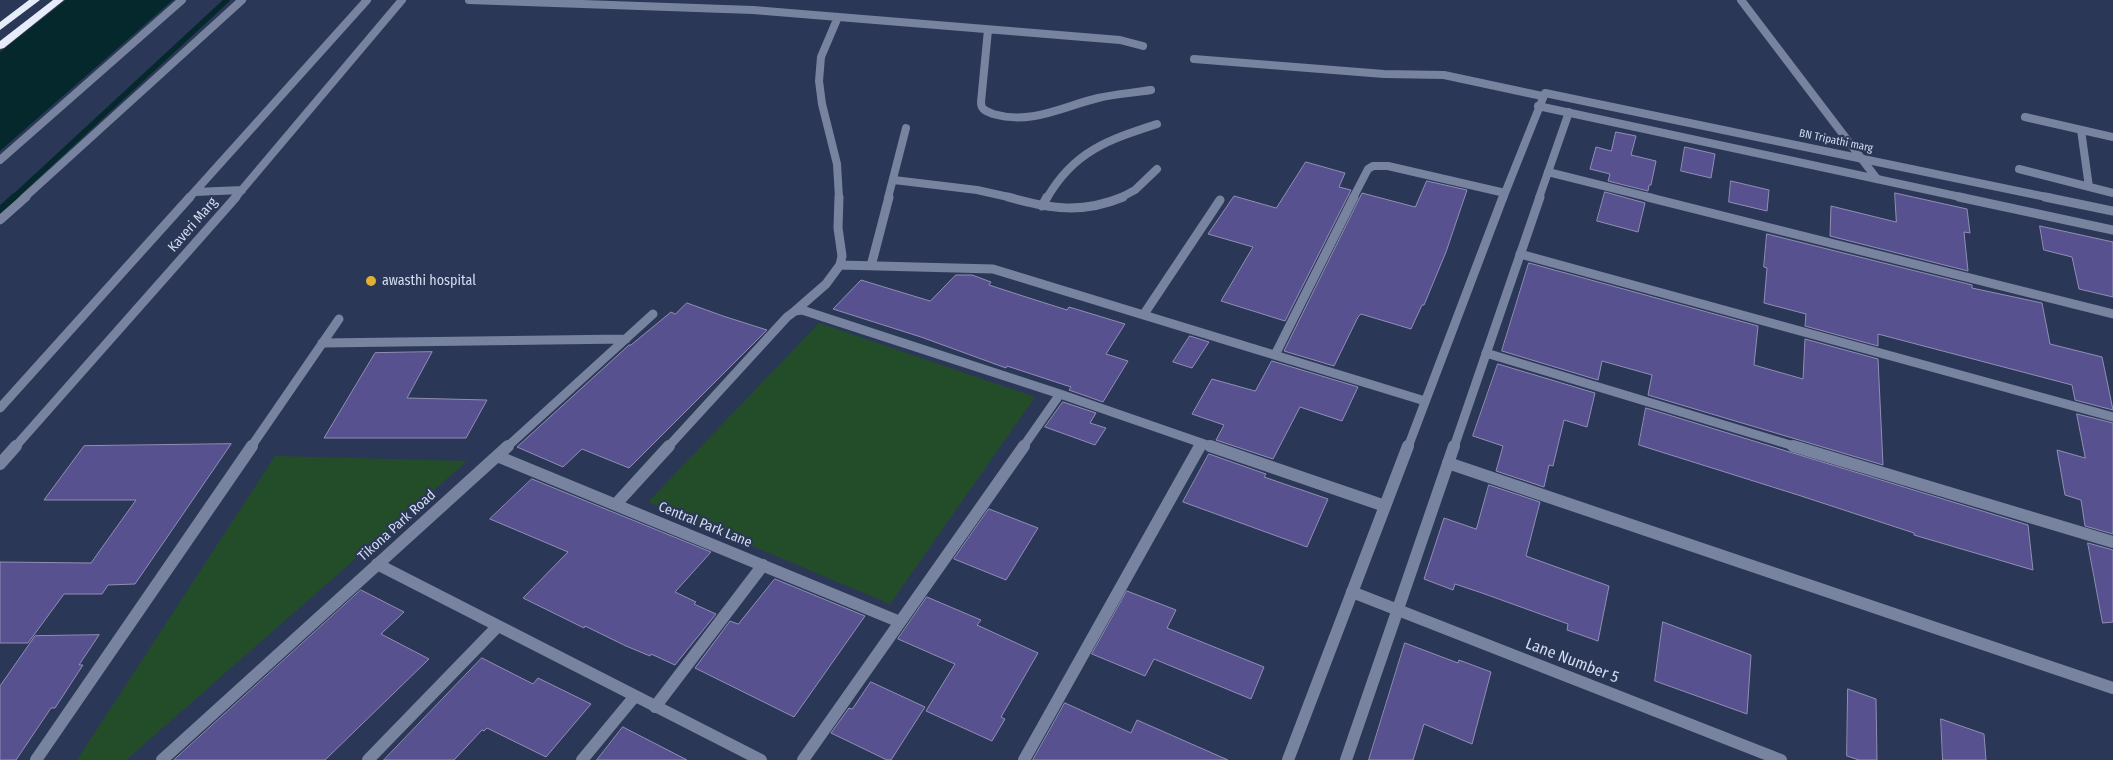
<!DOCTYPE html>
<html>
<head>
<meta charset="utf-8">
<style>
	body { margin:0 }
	canvas { display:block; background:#2a3756 }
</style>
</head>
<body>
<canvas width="2113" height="760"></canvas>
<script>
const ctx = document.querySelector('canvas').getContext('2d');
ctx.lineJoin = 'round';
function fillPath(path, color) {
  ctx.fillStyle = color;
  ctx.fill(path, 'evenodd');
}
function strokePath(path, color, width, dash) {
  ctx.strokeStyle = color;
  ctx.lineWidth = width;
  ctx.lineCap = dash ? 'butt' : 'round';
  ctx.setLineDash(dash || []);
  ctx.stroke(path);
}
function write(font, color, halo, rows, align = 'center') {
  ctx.font = font + ' "Fira Sans Condensed",sans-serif';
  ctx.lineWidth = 4.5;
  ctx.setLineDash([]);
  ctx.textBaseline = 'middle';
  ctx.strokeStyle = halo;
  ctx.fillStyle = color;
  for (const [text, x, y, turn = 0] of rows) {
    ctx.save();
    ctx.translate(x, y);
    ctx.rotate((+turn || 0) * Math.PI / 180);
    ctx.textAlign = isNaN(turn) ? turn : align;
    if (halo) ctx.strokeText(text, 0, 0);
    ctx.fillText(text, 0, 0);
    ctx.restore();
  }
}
fillPath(new Path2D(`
	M 819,323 L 1035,397 L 890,604 L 648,502 Z
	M 275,456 L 467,461 L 126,760 L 77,760 Z`), '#234d29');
fillPath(new Path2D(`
	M 66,0 L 173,0 L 0,151 L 0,52 Z`), '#05282c');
strokePath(new Path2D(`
	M 13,198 L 227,0`), '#05282c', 5.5);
strokePath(new Path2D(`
	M 0,210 L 14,197`), '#05282c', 7);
const building = new Path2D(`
	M 1616,132 L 1636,136 L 1631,155 L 1656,161 L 1651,185 L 1649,185 L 1648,191 L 1608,181 L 1610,174 L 1590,169 L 1596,147 L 1611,151 Z
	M 1685,147 L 1715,154 L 1711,178 L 1681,171 Z
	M 1306,162 L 1345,173 L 1339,187 L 1351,190 L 1285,321 L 1221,301 L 1253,247 L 1208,234 L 1234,196 L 1276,208 Z
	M 1427,181 L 1467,190 L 1446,252 L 1424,305 L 1422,305 L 1411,329 L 1361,314 L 1358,317 L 1334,366 L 1284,351 L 1362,193 L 1415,207 Z
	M 1731,181 L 1769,190 L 1767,211 L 1729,202 Z
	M 1605,192 L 1645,203 L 1638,232 L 1597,221 Z
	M 1895,193 L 1967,209 L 1970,233 L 1964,232 L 1968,271 L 1830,236 L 1831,206 L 1896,222 Z
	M 2040,226 L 2113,242 L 2113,297 L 2079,289 L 2072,257 L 2044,250 Z
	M 1767,234 L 1972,285 L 1972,288 L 2042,303 L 2050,344 L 2102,357 L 2113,410 L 2075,400 L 2072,385 L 1878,334 L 1878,346 L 1805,326 L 1806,314 L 1764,303 L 1767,268 L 1764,267 Z
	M 1529,263 L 1758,326 L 1754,365 L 1803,379 L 1805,339 L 1878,359 L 1883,465 L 1648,395 L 1652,375 L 1602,361 L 1598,380 L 1502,351 Z
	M 956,275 L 972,275 L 991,282 L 989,285 L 1026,297 L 1067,310 L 1069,307 L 1125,324 L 1106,354 L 1128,361 L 1103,402 L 1069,390 L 1071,387 L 1007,366 L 1006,368 L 921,337 L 833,309 L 861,280 L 930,301 Z
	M 687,303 L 723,316 L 767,330 L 629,468 L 582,449 L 563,467 L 517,447 L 629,345 L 631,345 L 671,312 L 675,314 Z
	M 1190,336 L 1209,342 L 1192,368 L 1173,362 Z
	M 432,352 L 407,398 L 487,400 L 466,438 L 324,438 L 375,353 Z
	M 1272,361 L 1358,387 L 1342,421 L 1300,407 L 1273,459 L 1216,440 L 1224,425 L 1192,414 L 1212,379 L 1255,391 Z
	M 1498,364 L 1595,393 L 1587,427 L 1564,420 L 1553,466 L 1549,465 L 1544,487 L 1496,471 L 1503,446 L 1473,436 Z
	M 1063,402 L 1096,413 L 1090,423 L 1106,428 L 1095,445 L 1045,427 Z
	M 1646,408 L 2028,525 L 2033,570 L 1914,535 L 1914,533 L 1798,495 L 1639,445 Z
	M 2077,414 L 2113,423 L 2113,534 L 2085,526 L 2081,500 L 2065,495 L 2057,450 L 2085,458 Z
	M 231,444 L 135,584 L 108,585 L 102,594 L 64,594 L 28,643 L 0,643 L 0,562 L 91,563 L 136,500 L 44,500 L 84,446 Z
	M 1209,454 L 1266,474 L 1264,477 L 1328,499 L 1307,547 L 1183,502 Z
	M 532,479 L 711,552 L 675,592 L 696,602 L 694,604 L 716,614 L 675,665 L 651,654 L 650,656 L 626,646 L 585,626 L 584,628 L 523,598 L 568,552 L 490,519 Z
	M 1489,485 L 1540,502 L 1526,556 L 1609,586 L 1598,641 L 1567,630 L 1568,624 L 1482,593 L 1455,584 L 1453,590 L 1424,579 L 1444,518 L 1476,529 Z
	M 989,509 L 1038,528 L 1006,580 L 954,559 Z
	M 2088,543 L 2113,550 L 2113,622 L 2103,623 Z
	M 775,579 L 865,616 L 794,717 L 695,668 L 730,621 L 738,624 Z
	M 361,590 L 404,612 L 381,634 L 429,659 L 325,760 L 174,760 Z
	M 1127,591 L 1176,610 L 1167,628 L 1264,667 L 1251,699 L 1154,659 L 1145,676 L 1092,654 Z
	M 927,597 L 981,620 L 977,625 L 1038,653 L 1001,717 L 1005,719 L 992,741 L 926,711 L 955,664 L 898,639 Z
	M 1663,622 L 1751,655 L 1747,714 L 1655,681 Z
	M 99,635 L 79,665 L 83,665 L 55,708 L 51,708 L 16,760 L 0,760 L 0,686 L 35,636 Z
	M 1405,643 L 1458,663 L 1459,660 L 1491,672 L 1472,744 L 1424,724 L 1413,760 L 1369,760 Z
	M 482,658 L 533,684 L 538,678 L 591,704 L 546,757 L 487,728 L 484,731 L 482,730 L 454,760 L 384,760 Z
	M 871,682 L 925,707 L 891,760 L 887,760 L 831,733 L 849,708 L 852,709 Z
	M 1848,689 L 1876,699 L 1877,760 L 1859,760 L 1847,756 Z
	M 1065,703 L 1131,733 L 1137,720 L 1228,760 L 1033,760 Z
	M 1941,719 L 1984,734 L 1986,760 L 1943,760 Z
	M 623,727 L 687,760 L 597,760 Z`);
fillPath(building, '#58518f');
strokePath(building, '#908eb5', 1);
strokePath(new Path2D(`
	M 1741,0 L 1877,179
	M 1548,172 L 1652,198
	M 24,198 L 242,0`), '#78839f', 8);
strokePath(new Path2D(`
	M 1647,197 L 2113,314
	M 0,220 L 26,197
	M 1520,254 L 2113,417
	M 1486,353 L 1797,447`), '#78839f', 9);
strokePath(new Path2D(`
	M 1793,446 L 2113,542
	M 1448,463 L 2113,688
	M 1352,592 L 1781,760`), '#78839f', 12);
strokePath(new Path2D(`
	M 469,0 L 753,10 L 1120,40 L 1143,46
	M 838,17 L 821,57 L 819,81 L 822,104 L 837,164 L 839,198
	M 988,30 L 981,102 C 981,110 986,111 993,114 C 1032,125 1061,107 1098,98 C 1115,94 1133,93 1151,90
	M 1194,59 L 1384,74 L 1444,75 L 1542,96
	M 1538,106 L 1965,198
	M 2025,117 L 2113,137
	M 2081,130 L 2089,187
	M 2019,169 L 2113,193
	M 894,180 L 977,190 L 1013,198
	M 888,198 L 906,128
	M 1047,198 C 1074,151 1108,140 1157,124
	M 1120,198 L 1135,190 L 1157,169
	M 1353,198 L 1368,169 L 1373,166 L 1388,166 L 1505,193
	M 1503,198 L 1545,93 L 2051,198
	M 1539,198 L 1569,112`), '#78839f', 8);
strokePath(new Path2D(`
	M 1008,197 C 1050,209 1082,214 1123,197
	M 1959,197 L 2113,230
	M 2045,197 L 2113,211
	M 1042,206 L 1047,197
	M 840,265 L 993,269 L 1425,401
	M 871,266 L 889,197
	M 795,311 L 826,284 L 840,265 L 842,256 L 838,228 L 839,197
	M 1144,314 L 1220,200
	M 322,343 L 626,339
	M 1275,355 L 1354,197
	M 251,447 L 339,319
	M 507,447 L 653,314
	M 668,447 L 787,317 L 795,311 L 802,310 L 1060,394 L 1213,447
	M 1023,447 L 1060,394
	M 1199,447 L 1201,443
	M 1408,447 L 1503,197
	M 1454,447 L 1540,197`), '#78839f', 9);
strokePath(new Path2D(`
	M 1210,446 L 1385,506
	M 497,456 L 900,622
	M 616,504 L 669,446
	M 377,564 L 761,760
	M 655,707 L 763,565
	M 36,760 L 252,446
	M 162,760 L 508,446
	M 368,760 L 498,626
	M 582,760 L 635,696
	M 803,760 L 1024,446
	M 1024,760 L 1200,446
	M 1288,760 L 1408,446
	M 1346,760 L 1454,446`), '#78839f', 12);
strokePath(new Path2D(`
	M 0,160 L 182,0
	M 195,192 L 242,190
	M 189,198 L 367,0
	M 235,198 L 402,0`), '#78839f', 8);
strokePath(new Path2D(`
	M 0,408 L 190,197
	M 15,447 L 236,197`), '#78839f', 9);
strokePath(new Path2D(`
	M 0,464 L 16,446`), '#78839f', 12);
fillPath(new Path2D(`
	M 29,0 L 40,0 L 0,30 L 0,22 Z
	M 53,0 L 64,0 L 4,48 L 0,49 L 0,41 Z`), '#e7ecfa');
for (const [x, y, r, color] of [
	[371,281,6,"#dfb033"]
]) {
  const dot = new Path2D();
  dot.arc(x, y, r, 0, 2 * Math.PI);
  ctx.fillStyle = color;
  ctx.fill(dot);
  strokePath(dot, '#2a3756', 2);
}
write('11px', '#d3dcf0', '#2a3756', [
	["BN Tripathi marg",1836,141,12]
]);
write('14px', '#d3dcf0', '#2a3756', [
	["Kaveri Marg",193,225,-49],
	["Central Park Lane",705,525,22],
	["Tikona Park Road",397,526,-42]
]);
write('14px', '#d3dcf0', '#2a3756', [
	["awasthi hospital",382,281]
], 'left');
write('16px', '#d3dcf0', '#2a3756', [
	["Lane Number 5",1572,661,21]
]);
</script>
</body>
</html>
